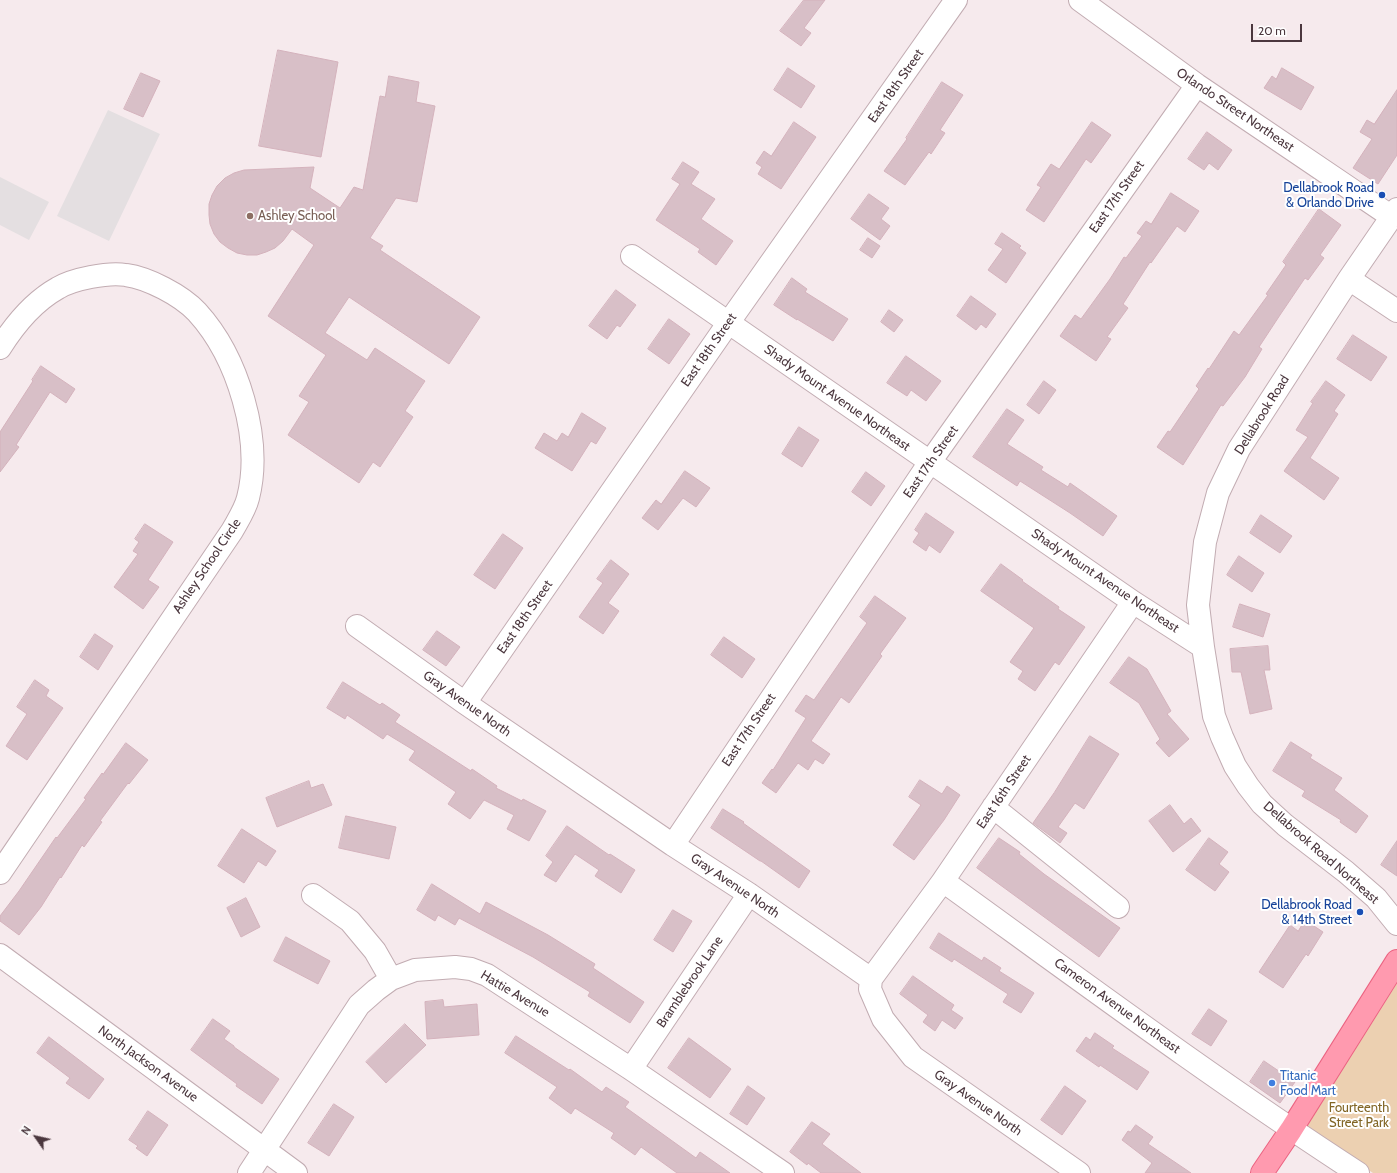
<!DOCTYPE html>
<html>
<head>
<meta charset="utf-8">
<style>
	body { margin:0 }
	#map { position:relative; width:1397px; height:1173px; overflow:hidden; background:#f6eaed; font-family:Cabin,sans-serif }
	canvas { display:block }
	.north { position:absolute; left:16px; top:1117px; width:40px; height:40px; -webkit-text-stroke:3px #fff; paint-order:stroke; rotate:304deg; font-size:11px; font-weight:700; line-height:16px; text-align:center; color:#4b373e }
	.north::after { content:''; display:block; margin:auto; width:14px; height:18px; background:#4b373e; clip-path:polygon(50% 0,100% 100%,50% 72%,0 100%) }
	.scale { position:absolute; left:1251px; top:24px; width:51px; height:18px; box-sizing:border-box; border:2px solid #4b373e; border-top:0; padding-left:5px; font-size:12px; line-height:14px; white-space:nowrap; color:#4b373e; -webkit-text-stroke:3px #fff; paint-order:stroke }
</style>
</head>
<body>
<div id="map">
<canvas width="1397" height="1173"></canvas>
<div class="north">N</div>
<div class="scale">20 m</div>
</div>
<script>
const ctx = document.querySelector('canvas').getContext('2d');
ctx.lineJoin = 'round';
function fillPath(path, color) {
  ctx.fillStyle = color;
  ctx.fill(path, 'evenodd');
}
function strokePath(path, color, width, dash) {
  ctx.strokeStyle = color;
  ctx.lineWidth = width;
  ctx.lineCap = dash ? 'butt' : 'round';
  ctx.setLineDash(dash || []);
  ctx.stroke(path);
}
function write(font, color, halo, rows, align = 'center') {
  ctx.font = font + ' Cabin,sans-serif';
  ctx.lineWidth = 4;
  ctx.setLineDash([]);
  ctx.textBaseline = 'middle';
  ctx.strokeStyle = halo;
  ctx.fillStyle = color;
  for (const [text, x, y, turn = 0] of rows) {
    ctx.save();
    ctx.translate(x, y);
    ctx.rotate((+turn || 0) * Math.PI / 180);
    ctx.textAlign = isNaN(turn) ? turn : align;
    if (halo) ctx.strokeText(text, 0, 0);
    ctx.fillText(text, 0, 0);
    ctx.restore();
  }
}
fillPath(new Path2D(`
	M 1397,983 L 1397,1173 L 1373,1173 L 1306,1128 Z`), '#ecd0b1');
fillPath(new Path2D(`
	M 108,110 L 160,134 L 109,241 L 57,216 Z
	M 0,177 L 49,202 L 29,240 L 0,225 Z`), '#e4dfe1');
const building = new Path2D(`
	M 804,0 L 825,0 L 804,28 L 811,33 L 801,46 L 780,31 Z
	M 278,50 L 338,62 L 321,157 L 259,146 Z
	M 788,68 L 815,86 L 801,108 L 774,90 Z
	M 1282,68 L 1314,87 L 1301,110 L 1264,88 L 1272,76 L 1276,79 Z
	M 141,73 L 160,81 L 143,117 L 124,109 Z
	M 389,76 L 419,82 L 416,102 L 435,106 L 417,202 L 396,198 L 370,238 L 383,246 L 380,250 L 480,317 L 449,364 L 349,297 L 325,333 L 367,360 L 375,348 L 425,381 L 405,411 L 413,417 L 380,467 L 373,462 L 359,483 L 288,435 L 309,402 L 299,396 L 326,355 L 268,316 L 314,245 L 292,229 L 283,241 L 275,248 L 266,252 L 257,255 L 247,255 L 237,253 L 228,248 L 220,242 L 214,234 L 210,224 L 209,215 L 209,204 L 212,195 L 217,186 L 225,178 L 234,173 L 244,170 L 314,167 L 310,188 L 340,208 L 354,187 L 363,190 L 380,96 L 385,97 Z
	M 942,82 L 963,95 L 940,130 L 945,133 L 931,154 L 929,152 L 905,185 L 884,171 L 907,139 L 906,138 Z
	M 1397,90 L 1397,155 L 1378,184 L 1353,168 L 1372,139 L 1360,132 L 1367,120 L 1374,124 Z
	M 794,122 L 816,137 L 781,189 L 758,174 L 762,167 L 756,163 L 764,151 L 771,156 Z
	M 1092,122 L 1111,135 L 1091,163 L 1086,159 L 1044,222 L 1026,210 L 1041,187 L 1037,185 L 1051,164 L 1059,169 Z
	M 1207,132 L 1232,150 L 1218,170 L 1209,163 L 1204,170 L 1188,159 Z
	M 683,162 L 699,172 L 691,184 L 715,199 L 701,219 L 733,241 L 716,265 L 698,252 L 700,249 L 656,220 L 680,184 L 672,179 Z
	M 1171,193 L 1199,211 L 1185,232 L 1177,226 L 1151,263 L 1150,262 L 1123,304 L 1128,308 L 1107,337 L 1111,339 L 1096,361 L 1060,336 L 1075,315 L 1081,319 L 1110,279 L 1124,257 L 1126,258 L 1142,236 L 1137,233 L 1146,221 L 1151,224 Z
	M 869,194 L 889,208 L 881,219 L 890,226 L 880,240 L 851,219 Z
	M 1319,209 L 1341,225 L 1320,255 L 1324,258 L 1308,280 L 1305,278 L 1280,315 L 1259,347 L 1262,349 L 1245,377 L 1223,406 L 1221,405 L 1183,465 L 1157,447 L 1168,431 L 1170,432 L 1199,389 L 1196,386 L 1208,368 L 1209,369 L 1234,331 L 1239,335 L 1268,295 L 1266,294 L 1286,265 L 1283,262 Z
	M 1002,233 L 1021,246 L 1019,248 L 1026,253 L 1006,283 L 988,270 L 1003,249 L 995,244 Z
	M 868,238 L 880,246 L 872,258 L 860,250 Z
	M 792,278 L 807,289 L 805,292 L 848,319 L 833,341 L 797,319 L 797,320 L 774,305 Z
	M 616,290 L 636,305 L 620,327 L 617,325 L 607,339 L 589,326 Z
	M 971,296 L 996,314 L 986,328 L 981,324 L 976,330 L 957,316 Z
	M 889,310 L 903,320 L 894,332 L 881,322 Z
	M 669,319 L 690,334 L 669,364 L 648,349 Z
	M 1353,335 L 1387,357 L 1371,381 L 1337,359 Z
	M 906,356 L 941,381 L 926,401 L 911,390 L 907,396 L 887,383 Z
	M 41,366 L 75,389 L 66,403 L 50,392 L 16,445 L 19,447 L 0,472 L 0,432 L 33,381 L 32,380 Z
	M 1044,381 L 1056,390 L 1039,414 L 1027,405 Z
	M 1326,381 L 1345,395 L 1334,411 L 1338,414 L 1310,458 L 1339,478 L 1324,500 L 1284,471 L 1308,437 L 1296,430 L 1313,403 L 1311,402 Z
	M 1007,409 L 1024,420 L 1007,444 L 1043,467 L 1041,470 L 1068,487 L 1070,483 L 1117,516 L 1103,536 L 1070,513 L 1020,481 L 1017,486 L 973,457 Z
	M 582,413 L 606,428 L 596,444 L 591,441 L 572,471 L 535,448 L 544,433 L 557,441 L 562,433 L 568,437 Z
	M 799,427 L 819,440 L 802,467 L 782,454 Z
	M 685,471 L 710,488 L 696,507 L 683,498 L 658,530 L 642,518 L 656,500 L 661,504 Z
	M 866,472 L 885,486 L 871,506 L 852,492 Z
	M 926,513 L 954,532 L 940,553 L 929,545 L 926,551 L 913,542 L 919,533 L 915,530 Z
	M 1261,515 L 1292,536 L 1280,553 L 1250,533 Z
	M 145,524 L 173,542 L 148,580 L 159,587 L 143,609 L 114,587 L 138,554 L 133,551 L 139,542 L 135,539 Z
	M 503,534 L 523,548 L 495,589 L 474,575 Z
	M 1239,556 L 1264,573 L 1252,592 L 1227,575 Z
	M 611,560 L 629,574 L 608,603 L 619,611 L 603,634 L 579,617 L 603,583 L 597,579 Z
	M 1001,564 L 1023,580 L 1022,581 L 1059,607 L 1058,609 L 1085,627 L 1059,665 L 1055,662 L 1035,691 L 1018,679 L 1023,671 L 1010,662 L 1034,628 L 981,591 Z
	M 875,596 L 906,618 L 880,654 L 882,656 L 849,703 L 841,697 L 811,741 L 830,754 L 823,764 L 815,759 L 808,770 L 798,763 L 776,793 L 762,783 L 772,769 L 773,770 L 806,718 L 795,711 L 806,695 L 814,700 L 867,623 L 860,617 Z
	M 1240,604 L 1270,614 L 1263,637 L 1233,627 Z
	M 437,631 L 460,647 L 446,666 L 423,650 Z
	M 95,634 L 113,646 L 98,670 L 80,657 Z
	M 724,637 L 755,659 L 742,678 L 711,655 Z
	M 1268,646 L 1270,670 L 1264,670 L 1272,709 L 1250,714 L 1241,672 L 1232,672 L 1230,649 Z
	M 1129,657 L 1147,669 L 1171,711 L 1167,714 L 1189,739 L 1169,757 L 1156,743 L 1160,739 L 1139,703 L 1110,683 Z
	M 35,680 L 49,690 L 46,696 L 63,708 L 27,760 L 6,746 L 27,714 L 17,707 Z
	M 343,682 L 380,705 L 382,703 L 400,715 L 395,722 L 471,771 L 472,769 L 497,786 L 496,788 L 522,801 L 523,799 L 546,811 L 529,841 L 507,829 L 514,815 L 484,800 L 470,819 L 448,804 L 456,792 L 409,760 L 415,751 L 387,734 L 383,739 L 347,715 L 345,719 L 327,708 Z
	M 1090,736 L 1119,754 L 1084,809 L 1075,803 L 1058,827 L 1067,833 L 1060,843 L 1033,823 L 1054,793 Z
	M 1291,742 L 1312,755 L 1310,758 L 1342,778 L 1334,790 L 1368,816 L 1356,833 L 1340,822 L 1341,820 L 1302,796 L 1305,791 L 1273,771 Z
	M 126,743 L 148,760 L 129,784 L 128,783 L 100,821 L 102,822 L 84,847 L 82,845 L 61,878 L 60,877 L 41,907 L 19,935 L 0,921 L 0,916 L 19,891 L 56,837 L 57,838 L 86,799 L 84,798 L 102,773 L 103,774 Z
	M 920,780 L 942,794 L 947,786 L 960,795 L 944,820 L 914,860 L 893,845 L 921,805 L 909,797 Z
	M 309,781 L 311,788 L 323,784 L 332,805 L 277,827 L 266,798 Z
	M 1170,805 L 1184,824 L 1191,818 L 1201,831 L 1173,852 L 1149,821 Z
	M 723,809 L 744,822 L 743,823 L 810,871 L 799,888 L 761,861 L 760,861 L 711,828 Z
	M 346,816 L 396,827 L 389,859 L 339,848 Z
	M 567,826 L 609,855 L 610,854 L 635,870 L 621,893 L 595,876 L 599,870 L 575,854 L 556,882 L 544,875 L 553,862 L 546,856 Z
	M 242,829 L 276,851 L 266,866 L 258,861 L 244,883 L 218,866 Z
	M 999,838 L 1020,852 L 1019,854 L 1044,874 L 1120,928 L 1099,957 L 977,868 Z
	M 1209,838 L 1228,852 L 1219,864 L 1229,872 L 1215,891 L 1186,870 Z
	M 1397,841 L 1397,876 L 1381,865 Z
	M 432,884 L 480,914 L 486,902 L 548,935 L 595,964 L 593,968 L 644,1002 L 630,1023 L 588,996 L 590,992 L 533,957 L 459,918 L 455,925 L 438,915 L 435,921 L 417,910 Z
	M 246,898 L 260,927 L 241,937 L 227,908 Z
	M 673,910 L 692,921 L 673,952 L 654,940 Z
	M 1305,920 L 1323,932 L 1308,956 L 1306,954 L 1283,988 L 1259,972 L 1290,925 L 1298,931 Z
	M 939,933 L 982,961 L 984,957 L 1001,968 L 999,971 L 1034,993 L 1021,1013 L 1003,1002 L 1008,994 L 954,959 L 952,962 L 930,948 Z
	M 286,937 L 330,961 L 318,984 L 274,961 Z
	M 913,976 L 954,1005 L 951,1010 L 963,1018 L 955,1029 L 942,1020 L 935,1031 L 923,1022 L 928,1015 L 900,994 Z
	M 443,1000 L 444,1007 L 477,1004 L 479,1035 L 427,1039 L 425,1002 Z
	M 1209,1009 L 1227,1021 L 1211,1046 L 1192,1034 Z
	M 213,1019 L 230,1031 L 224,1039 L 234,1046 L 234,1047 L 279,1079 L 262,1104 L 236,1086 L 237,1084 L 191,1050 Z
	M 405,1024 L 426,1045 L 386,1083 L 366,1062 Z
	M 1095,1033 L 1114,1046 L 1112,1048 L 1149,1072 L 1137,1090 L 1100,1065 L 1099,1067 L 1076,1051 L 1086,1037 L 1090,1040 Z
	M 516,1036 L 569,1070 L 570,1069 L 602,1092 L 606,1087 L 629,1102 L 625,1107 L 696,1158 L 700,1152 L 730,1173 L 677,1173 L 641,1147 L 635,1155 L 611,1138 L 614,1133 L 575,1108 L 571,1114 L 549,1098 L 557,1087 L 505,1053 Z
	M 49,1037 L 104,1079 L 89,1099 L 66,1083 L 70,1078 L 37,1053 Z
	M 689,1038 L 731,1069 L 710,1098 L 668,1068 Z
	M 1264,1061 L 1295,1082 L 1280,1103 L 1250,1082 Z
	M 748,1086 L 765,1098 L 747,1125 L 730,1114 Z
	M 1065,1086 L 1086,1101 L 1062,1135 L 1041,1120 Z
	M 334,1104 L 354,1117 L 329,1156 L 308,1143 Z
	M 148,1111 L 168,1125 L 147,1156 L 136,1148 L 138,1146 L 129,1140 Z
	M 812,1122 L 830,1134 L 822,1144 L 861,1173 L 821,1173 L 808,1163 L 807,1165 L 790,1152 Z
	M 1136,1125 L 1153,1137 L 1148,1144 L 1191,1173 L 1145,1173 L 1152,1163 L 1122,1140 L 1128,1131 L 1130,1132 Z`);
fillPath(building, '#d8bfc7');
strokePath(building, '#d4b2bc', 1);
const minor = new Path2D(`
	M 1080,0 L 1197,85 L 1392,217
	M 1397,209 L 1349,279 L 1239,449 L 1218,493 L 1205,542 L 1198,605 L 1203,647 L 1214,716 L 1222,737 L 1235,766 L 1248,786 L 1262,804 L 1285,825 L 1346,872 L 1376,898 L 1397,924
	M 632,256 L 1133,602 L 1203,647
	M 1349,279 L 1397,311
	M 0,348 C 15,324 33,302 58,288 C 73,279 108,272 126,275 C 148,278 181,295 197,312 C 238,357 263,439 248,498 C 245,510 238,520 232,531 L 0,873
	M 357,626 L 465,703 L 673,845 L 749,894 L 871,979
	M 465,703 L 729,322 L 956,0
	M 993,807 L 1118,907
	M 673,845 L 930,462 L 1197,85
	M 943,881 C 1080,980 1216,1081 1358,1173
	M 313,895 L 350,921 L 375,951 L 391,979
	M 0,955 L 296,1173
	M 871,979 L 943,881 L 1133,602
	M 871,979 L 870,989 L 883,1019 L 913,1057 L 1079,1173
	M 631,1069 L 749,894
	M 249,1173 L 359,1005 L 376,990 L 391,979 L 415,970 L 455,967 L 471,969 L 487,975 L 631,1069 L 783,1173`);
const major = new Path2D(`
	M 1262,1173 L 1291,1130 L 1397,961`);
strokePath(minor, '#c2acb2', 24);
strokePath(major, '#eb6381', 24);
strokePath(minor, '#fff', 22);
strokePath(major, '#ff9aaf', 22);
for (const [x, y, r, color] of [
	[1382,195,4,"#1a4fb4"],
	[250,216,4,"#8d6e63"],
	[1360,912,4,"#1a4fb4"],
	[1272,1083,4,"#3f7fe0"]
]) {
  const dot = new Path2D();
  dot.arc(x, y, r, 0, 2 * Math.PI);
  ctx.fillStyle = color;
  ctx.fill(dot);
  strokePath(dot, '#fff', 1.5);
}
write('13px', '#4b373e', '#fff', [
	["East 18th Street",896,86,-55],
	["Orlando Street Northeast",1235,110,34],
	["East 17th Street",1117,197,-55],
	["East 18th Street",709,350,-55],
	["Shady Mount Avenue Northeast",837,398,35],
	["Dellabrook Road",1262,415,-58],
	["East 17th Street",931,462,-55],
	["Ashley School Circle",207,566,-56],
	["Shady Mount Avenue Northeast",1105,581,34],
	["East 18th Street",525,617,-55],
	["Gray Avenue North",467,704,35],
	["East 17th Street",749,730,-56],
	["East 16th Street",1004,792,-56],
	["Dellabrook Road Northeast",1321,853,41],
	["Gray Avenue North",735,886,34],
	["Bramblebrook Lane",690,982,-56],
	["Hattie Avenue",515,994,31],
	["Cameron Avenue Northeast",1117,1006,36],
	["North Jackson Avenue",148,1064,36],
	["Gray Avenue North",978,1103,35]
]);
write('13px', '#164399', '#fff', [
	["Dellabrook Road",1374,188],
	["& Orlando Drive",1374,203],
	["Dellabrook Road",1352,905],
	["& 14th Street",1352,920]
], 'right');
write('13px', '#785e54', '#fff', [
	["Ashley School",258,216]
], 'left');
write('13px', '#366cbe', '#fff', [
	["Titanic",1280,1076],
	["Food Mart",1280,1091]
], 'left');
write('13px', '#826626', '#fff', [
	["Fourteenth",1359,1108],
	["Street Park",1359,1123]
]);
</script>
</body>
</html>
